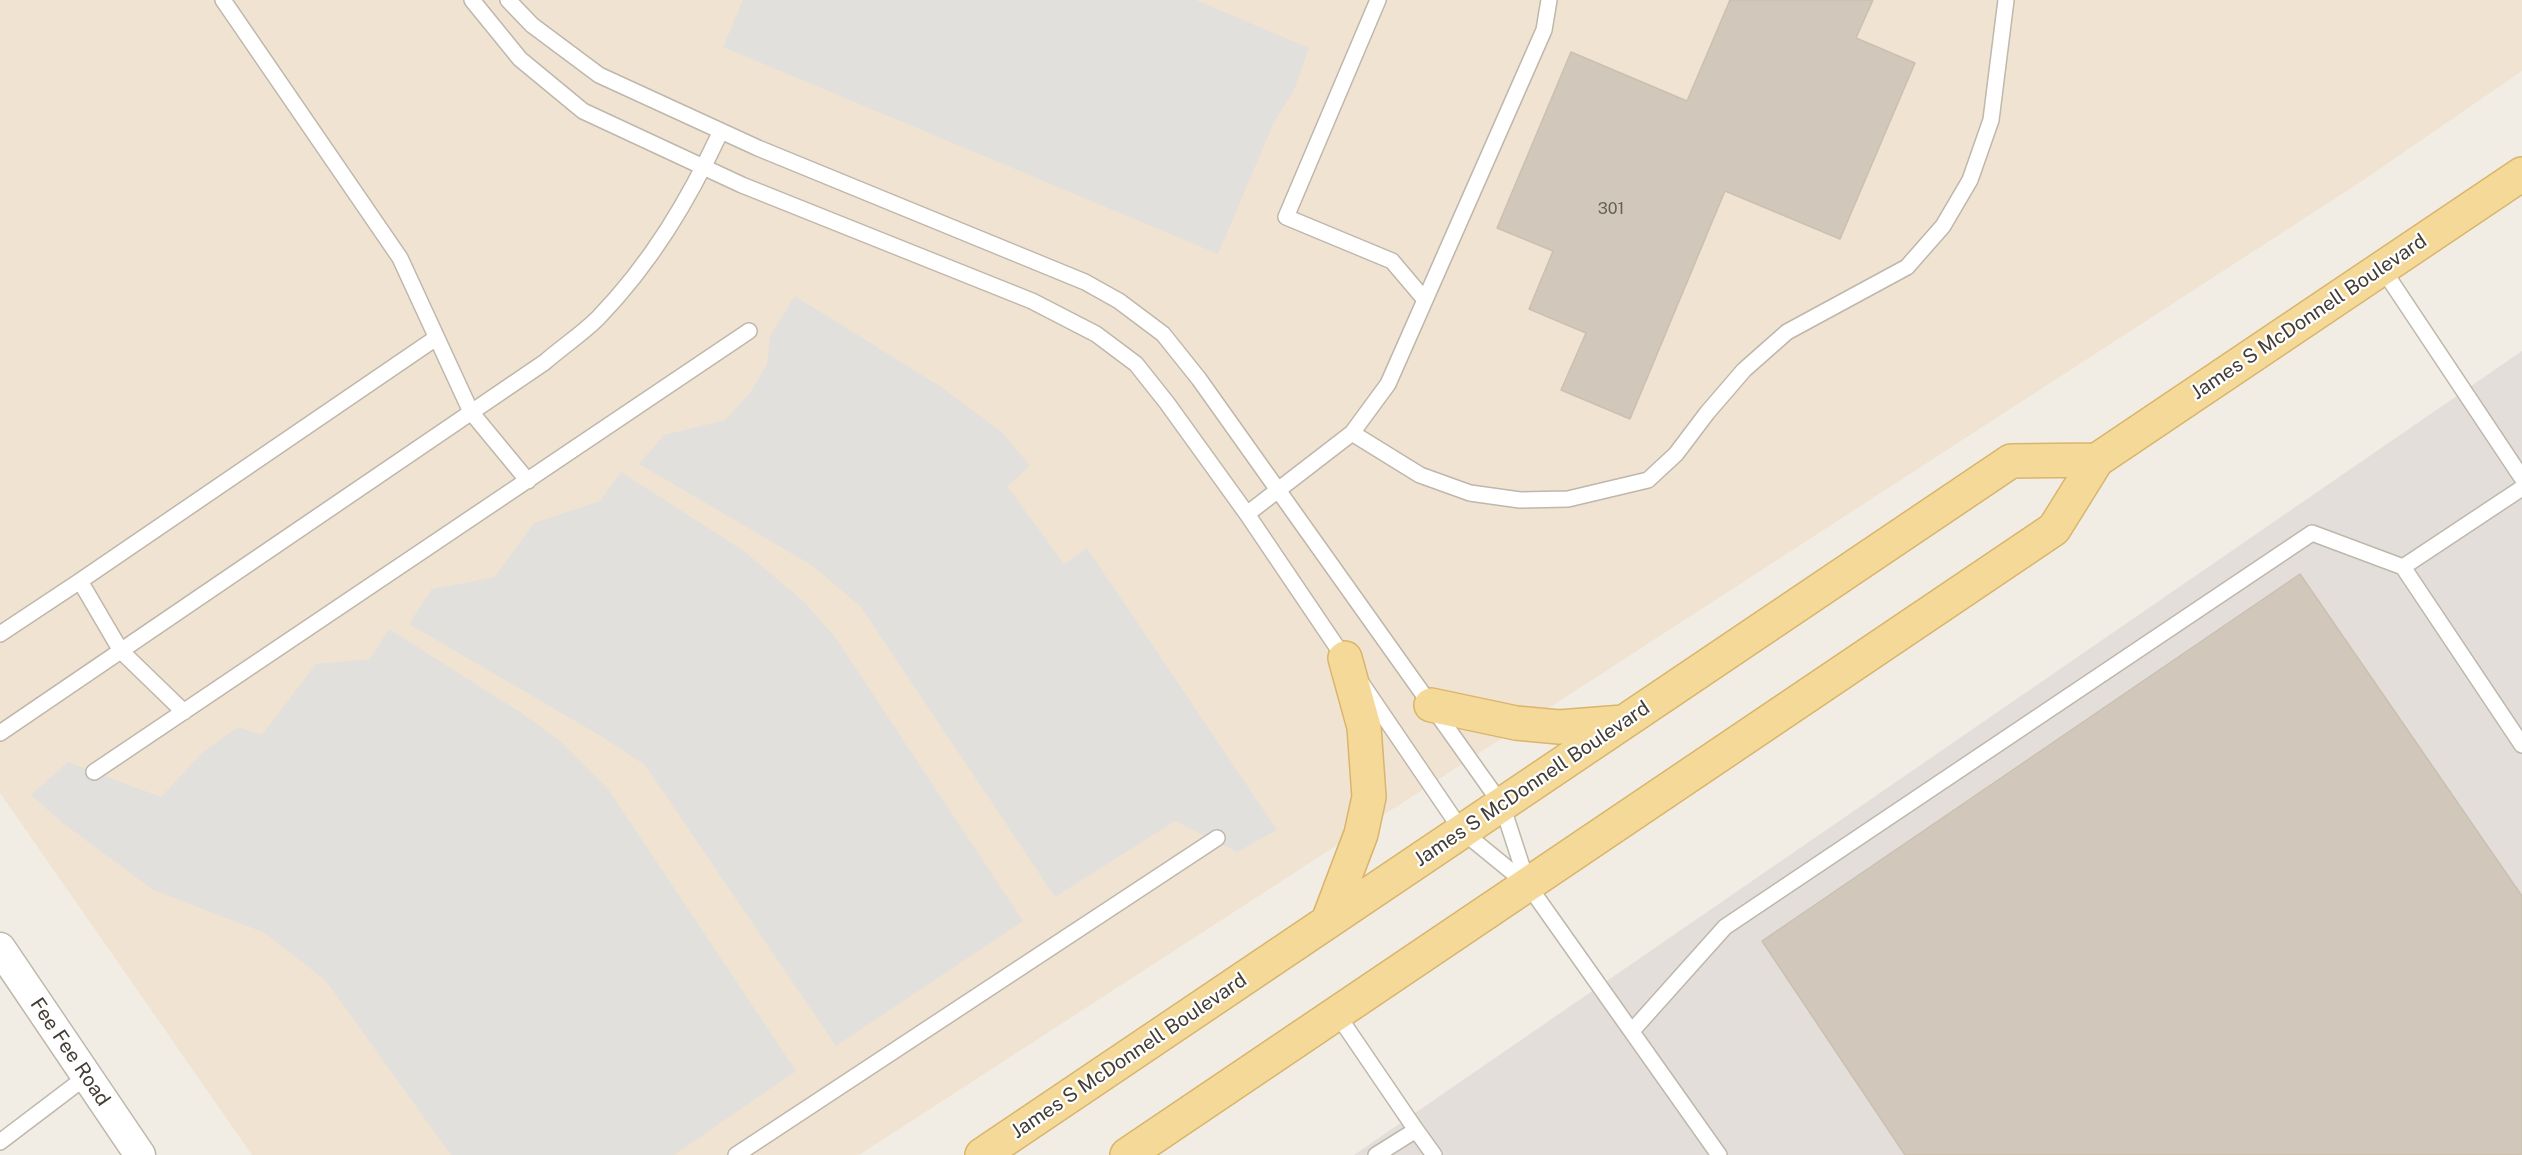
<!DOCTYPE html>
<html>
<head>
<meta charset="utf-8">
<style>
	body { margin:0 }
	canvas { display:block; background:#f1ede5 }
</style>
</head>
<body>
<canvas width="2522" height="1155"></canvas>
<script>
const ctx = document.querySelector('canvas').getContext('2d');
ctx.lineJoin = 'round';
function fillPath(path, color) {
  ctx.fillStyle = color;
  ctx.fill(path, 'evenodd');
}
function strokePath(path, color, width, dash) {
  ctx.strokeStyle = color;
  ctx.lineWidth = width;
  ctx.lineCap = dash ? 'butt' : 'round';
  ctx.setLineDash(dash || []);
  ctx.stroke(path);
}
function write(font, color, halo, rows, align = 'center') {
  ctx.font = font + ' "Public Sans",sans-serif';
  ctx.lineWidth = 4.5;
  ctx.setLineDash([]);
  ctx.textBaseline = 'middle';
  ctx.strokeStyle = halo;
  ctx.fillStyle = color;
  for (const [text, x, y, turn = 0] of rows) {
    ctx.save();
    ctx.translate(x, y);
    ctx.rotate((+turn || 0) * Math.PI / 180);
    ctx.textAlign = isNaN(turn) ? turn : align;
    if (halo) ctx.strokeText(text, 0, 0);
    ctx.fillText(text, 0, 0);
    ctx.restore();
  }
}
fillPath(new Path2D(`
	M 0,0 L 2522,0 L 2522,71 L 2362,181 L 859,1155 L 252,1155 L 0,793 Z`), '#f1e3d1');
fillPath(new Path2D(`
	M 2522,351 L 2522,1155 L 1354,1155 Z`), '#e3deda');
fillPath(new Path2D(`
	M 743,0 L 1196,0 L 1309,48 L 1294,90 L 1275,120 L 1218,254 L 723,47 Z
	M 795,296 L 941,387 L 1002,432 L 1030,466 L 1007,486 L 1064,564 L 1087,548 L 1277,830 L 1237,852 L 1175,821 L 1055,897 L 861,607 L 813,566 L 639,464 L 664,435 L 725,420 L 750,393 L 767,364 L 770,336 Z
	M 621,472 L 744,551 L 805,603 L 835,637 L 1023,921 L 836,1046 L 645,765 L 604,738 L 409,624 L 432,589 L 495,577 L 534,523 L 600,501 Z
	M 389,629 L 520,712 L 560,741 L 608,789 L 796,1071 L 674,1155 L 451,1155 L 326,981 L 265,933 L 153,890 L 64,824 L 31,795 L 68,762 L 161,797 L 204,751 L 238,727 L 262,735 L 316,664 L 370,659 Z`), '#e2e0dd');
const building = new Path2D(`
	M 1730,0 L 1873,0 L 1856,38 L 1915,63 L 1840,239 L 1725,191 L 1630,419 L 1561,390 L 1586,333 L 1529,309 L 1553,251 L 1497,228 L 1571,52 L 1687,101 Z
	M 2300,574 L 2522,896 L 2522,1155 L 1905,1155 L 1762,941 Z`);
fillPath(building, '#d1c8bb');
strokePath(building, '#cbc0af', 1.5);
const service = new Path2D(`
	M 223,0 L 400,258 L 471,412 L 528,481
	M 472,0 L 520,59 L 583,111 L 742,185 L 1032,301 L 1096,334 L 1136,364 L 1167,403 L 1247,514 L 1347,662
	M 508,0 L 532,25 L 599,75 L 758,148 L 1085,282 L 1119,301 L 1163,334 L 1199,379 L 1502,805 L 1528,885
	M 1378,0 L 1286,217 L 1392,261 L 1425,300
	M 2382,268 L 2522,478
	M 1352,433 L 1420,475 L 1470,493 L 1520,500 L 1568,499 L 1648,480 L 1676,454 L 1707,413 L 1744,370 L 1787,332 L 1907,267 L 1943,226 L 1970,180 L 1991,120 L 2006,0
	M 1247,514 L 1352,433 L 1388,384 L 1544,30 L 1549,0
	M 2403,567 L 2522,745
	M 80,581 L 436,338
	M 0,634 L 80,581 L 121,651 L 184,712
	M 1362,684 L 1462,831 L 1528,885 L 1719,1155
	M 0,733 L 545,362 C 562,347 582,334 598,318 C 652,262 688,201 721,131
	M 94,772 L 749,331
	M 1337,1014 L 1416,1130
	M 1632,1031 L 1725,927 L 2312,533 L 2403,567 L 2522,488
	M 0,1142 L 87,1076
	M 736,1155 L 1217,838
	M 1376,1155 L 1416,1130 L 1434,1155`);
const minor = new Path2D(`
	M 0,948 L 140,1155`);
const primary = new Path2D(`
	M 1431,705 L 1516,723 L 1559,727 L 1623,722
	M 1328,921 L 1361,834 L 1369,797 L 1364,727 L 1345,658
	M 982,1155 L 2011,461 L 2097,460
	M 1127,1155 L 2054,529 L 2097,460 L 2522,174`);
strokePath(service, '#beb7ab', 18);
strokePath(minor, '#beb7ab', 33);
strokePath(primary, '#d9b56b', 36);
strokePath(service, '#fff', 15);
strokePath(minor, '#fff', 30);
strokePath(primary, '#f5d999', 33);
write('16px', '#666056', null, [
	["301",1611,209]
]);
write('20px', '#423d35', '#fff', [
	["James S McDonnell Boulevard",2309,317,-34],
	["James S McDonnell Boulevard",1532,784,-34],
	["Fee Fee Road",70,1052,56],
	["James S McDonnell Boulevard",1129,1056,-34]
]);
</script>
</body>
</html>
